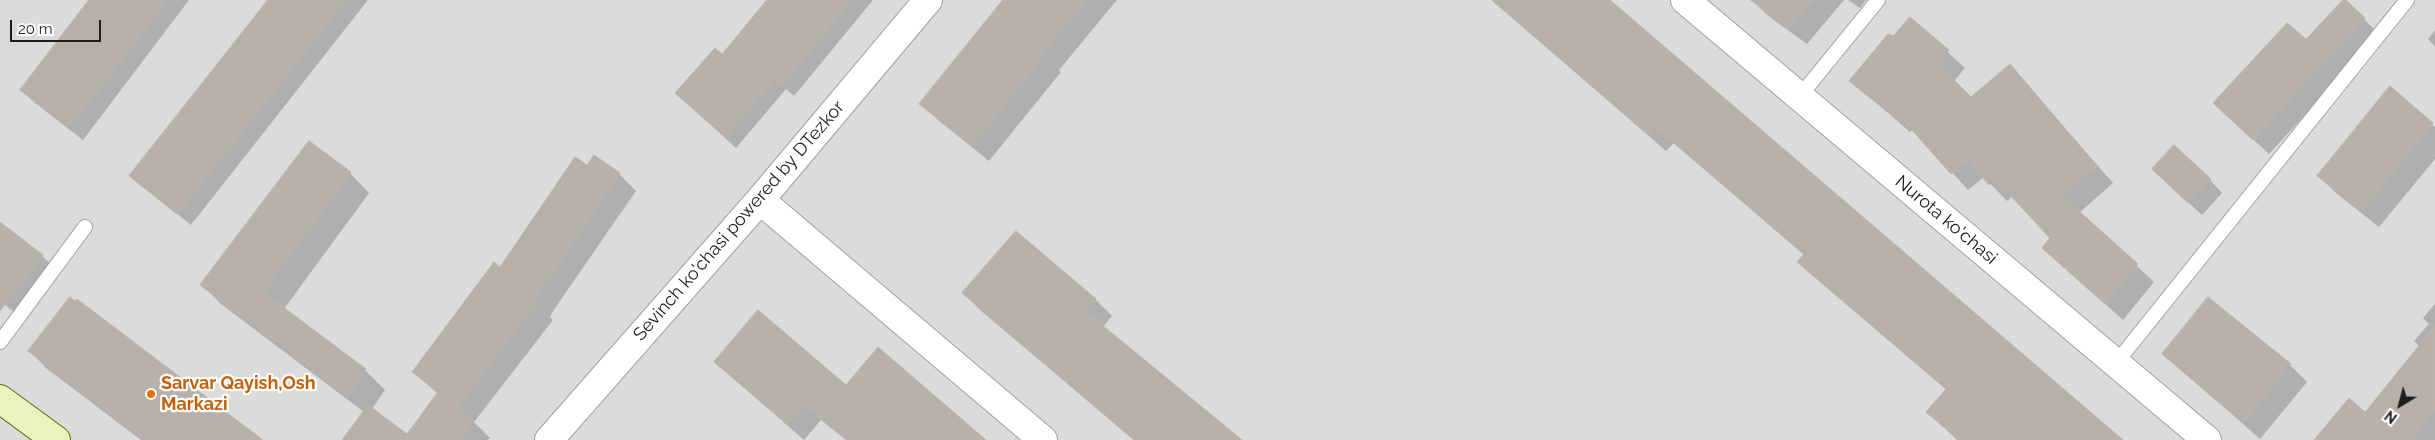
<!DOCTYPE html>
<html>
<head>
<meta charset="utf-8">
<style>
	body { margin:0 }
	#map { position:relative; width:2435px; height:440px; overflow:hidden; background:#eeebe4; font-family:Raleway,sans-serif }
	canvas { display:block }
	.north { position:absolute; left:2375px; top:380px; width:50px; height:50px; -webkit-text-stroke:4px #fff; paint-order:stroke; rotate:217deg; font-size:14px; font-weight:700; line-height:20px; text-align:center; color:#1d1d1d }
	.north::after { content:''; display:block; margin:auto; width:18px; height:22px; background:#1d1d1d; clip-path:polygon(50% 0,100% 100%,50% 72%,0 100%) }
	.scale { position:absolute; left:10px; top:20px; width:91px; height:22px; box-sizing:border-box; border:2px solid #1d1d1d; border-top:0; padding-left:6px; font-size:15px; line-height:18px; white-space:nowrap; color:#1d1d1d; -webkit-text-stroke:4px #fff; paint-order:stroke }
</style>
</head>
<body>
<div id="map">
<canvas width="2435" height="440"></canvas>
<div class="north">N</div>
<div class="scale">20 m</div>
</div>
<script>
const ctx = document.querySelector('canvas').getContext('2d');
ctx.lineJoin = 'round';
function fillPath(path, color) {
  ctx.fillStyle = color;
  ctx.fill(path, 'evenodd');
}
function strokePath(path, color, width, dash) {
  ctx.strokeStyle = color;
  ctx.lineWidth = width;
  ctx.lineCap = dash ? 'butt' : 'round';
  ctx.setLineDash(dash || []);
  ctx.stroke(path);
}
function write(font, color, halo, rows, align = 'center') {
  ctx.font = font + ' Raleway,sans-serif';
  ctx.lineWidth = 4.5;
  ctx.setLineDash([]);
  ctx.textBaseline = 'middle';
  ctx.strokeStyle = halo;
  ctx.fillStyle = color;
  for (const [text, x, y, turn = 0] of rows) {
    ctx.save();
    ctx.translate(x, y);
    ctx.rotate((+turn || 0) * Math.PI / 180);
    ctx.textAlign = isNaN(turn) ? turn : align;
    if (halo) ctx.strokeText(text, 0, 0);
    ctx.fillText(text, 0, 0);
    ctx.restore();
  }
}
fillPath(new Path2D(`
	M 0,0 L 2435,0 L 2435,440 L 0,440 Z`), '#dbdbdb');
fillPath(new Path2D(`
	M 91,0 L 189,0 L 83,140 L 35,103 L 22,90 Z
	M 269,0 L 368,0 L 191,225 L 131,176 Z
	M 773,0 L 873,0 L 794,96 L 786,89 L 736,148 L 688,104 L 722,56 Z
	M 1004,0 L 1117,0 L 1059,70 L 1061,72 L 989,161 L 938,120 L 921,104 Z
	M 1492,0 L 1607,0 L 2123,440 L 1957,440 L 1928,412 L 1947,390 L 1817,279 L 1799,262 L 1804,255 L 1674,143 L 1666,151 Z
	M 1752,0 L 1844,0 L 1807,44 L 1767,15 Z
	M 1848,0 L 1866,0 L 1860,8 Z
	M 2344,0 L 2379,34 L 2269,154 L 2230,118 Z
	M 1910,18 L 1965,68 L 1954,81 L 1971,98 L 2010,66 L 2113,183 L 2079,213 L 2154,282 L 2123,320 L 2043,248 L 2052,238 L 2013,196 L 2007,201 L 1984,177 L 1968,190 L 1913,129 L 1910,132 L 1851,81 Z
	M 2435,30 L 2435,47 L 2428,39 Z
	M 2390,88 L 2435,127 L 2435,159 L 2379,227 L 2336,193 L 2319,176 Z
	M 595,157 L 619,174 L 636,191 L 553,311 L 550,317 L 553,320 L 474,422 L 490,438 L 488,440 L 344,440 L 364,412 L 221,304 L 202,285 L 350,173 L 369,193 L 284,309 L 365,370 L 385,390 L 372,409 L 407,435 L 438,394 L 414,372 Z
	M 2210,180 L 2222,193 L 2202,215 L 2166,182 Z
	M 0,224 L 42,256 L 55,268 L 19,316 L 0,301 Z
	M 964,293 L 1095,299 L 1112,316 L 1103,327 L 1240,440 L 1134,440 L 980,310 Z
	M 2435,304 L 2435,440 L 2315,440 L 2365,413 L 2420,347 L 2414,341 L 2429,324 L 2423,318 Z
	M 30,351 L 261,440 L 141,440 L 46,368 Z
	M 2164,354 L 2290,365 L 2307,382 L 2260,439 Z
	M 715,362 L 847,387 L 985,440 L 846,440 L 821,420 L 804,440 Z`), '#0003');
const building = new Path2D(`
	M 89,0 L 167,0 L 69,128 L 20,90 Z
	M 268,0 L 346,0 L 177,214 L 129,176 Z
	M 767,0 L 851,0 L 782,86 L 774,79 L 725,137 L 675,93 L 715,48 L 722,54 Z
	M 1003,0 L 1087,0 L 1043,52 L 1045,54 L 972,145 L 919,104 Z
	M 1492,0 L 1610,0 L 2123,440 L 1959,440 L 1926,412 L 1946,389 L 1797,262 L 1804,254 L 1655,127 L 1648,134 Z
	M 1751,0 L 1813,0 L 1789,28 Z
	M 2343,0 L 2346,0 L 2365,18 L 2253,140 L 2213,103 L 2287,23 L 2306,39 Z
	M 1910,17 L 1949,50 L 1938,64 L 1971,97 L 2010,64 L 2097,166 L 2062,196 L 2138,264 L 2105,304 L 2042,248 L 2050,238 L 1996,180 L 1989,185 L 1968,160 L 1951,174 L 1896,112 L 1893,116 L 1849,81 L 1888,34 L 1893,36 Z
	M 2390,86 L 2433,123 L 2362,211 L 2317,176 Z
	M 309,141 L 351,172 L 263,292 L 366,369 L 349,397 L 200,285 Z
	M 2174,145 L 2211,179 L 2188,203 L 2152,169 Z
	M 594,155 L 620,173 L 537,295 L 534,301 L 537,303 L 457,407 L 474,420 L 460,440 L 342,440 L 368,405 L 407,434 L 438,392 L 412,372 L 494,262 L 500,267 L 575,157 L 587,165 Z
	M 0,222 L 43,255 L 0,311 Z
	M 1016,231 L 1096,299 L 1085,311 L 1242,440 L 1134,440 L 962,293 Z
	M 70,297 L 75,301 L 77,299 L 263,440 L 144,440 L 28,351 Z
	M 2208,297 L 2291,364 L 2243,423 L 2162,354 Z
	M 758,310 L 846,385 L 878,347 L 986,440 L 848,440 L 804,404 L 787,424 L 714,362 Z
	M 2435,326 L 2435,409 L 2411,440 L 2314,440 L 2349,398 L 2365,412 Z`);
fillPath(building, '#b7b1aa');
strokePath(building, '#beb4a8', 1);
const lane = new Path2D(`
	M 1800,96 L 1878,0
	M 0,342 L 85,227
	M 2116,363 L 2407,0`);
const street = new Path2D(`
	M 1685,0 L 2207,440
	M 760,200 L 1043,440
	M 549,440 L 760,200 L 928,0`);
const secondary = new Path2D(`
	M 0,399 L 56,440`);
strokePath(lane, '#a1a1a1', 16);
strokePath(street, '#a1a1a1', 30);
strokePath(secondary, '#586910', 30);
strokePath(lane, '#fff', 14);
strokePath(street, '#fff', 28);
strokePath(secondary, '#ebf3bd', 28);
for (const [x, y, r, color] of [
	[151,394,5,"#e8710a"]
]) {
  const dot = new Path2D();
  dot.arc(x, y, r, 0, 2 * Math.PI);
  ctx.fillStyle = color;
  ctx.fill(dot);
  strokePath(dot, '#fff', 2);
}
write('18px', '#1d1d1d', '#fff', [
	["Nurota ko'chasi",1946,220,40],
	["Sevinch ko'chasi powered by DTezkor",739,221,-49]
]);
write('bold 18px', '#c56008', '#fff', [
	["Sarvar Qayish,Osh",161,384],
	["Markazi",161,405]
], 'left');
</script>
</body>
</html>
